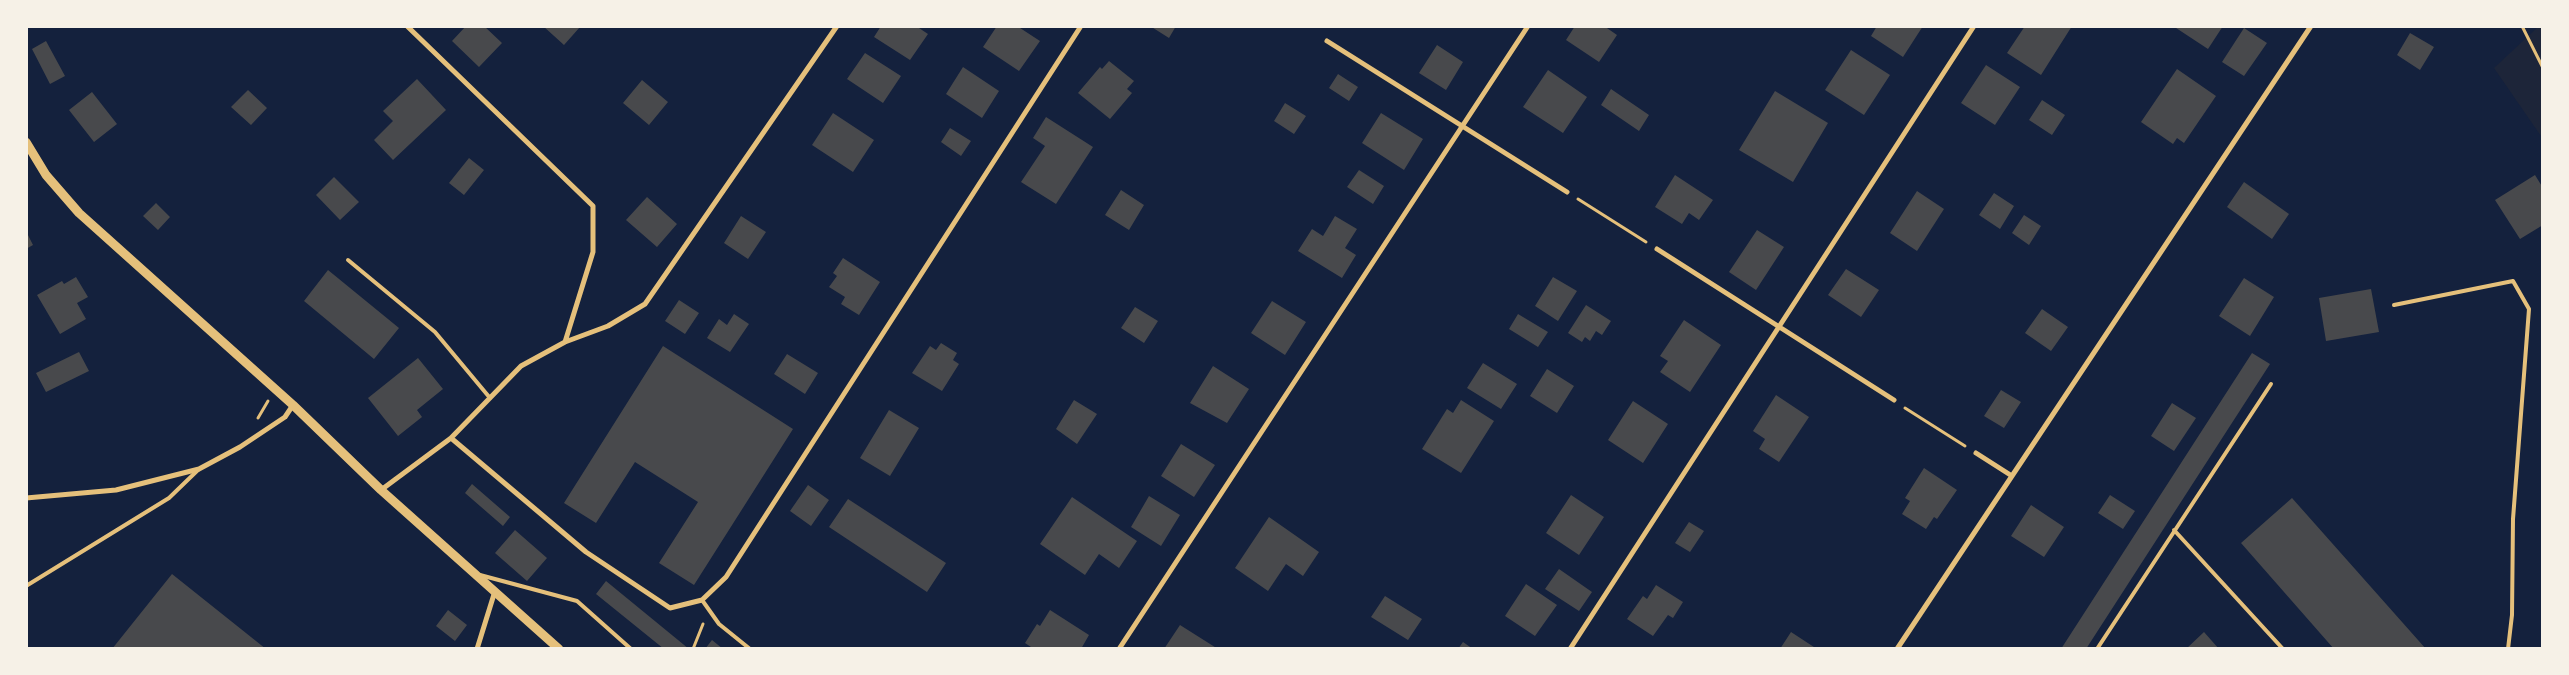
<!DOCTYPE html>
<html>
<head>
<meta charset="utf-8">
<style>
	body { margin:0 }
	#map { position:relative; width:2569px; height:675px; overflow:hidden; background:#14213d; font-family:"Source Sans 3",sans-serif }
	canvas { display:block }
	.frame { position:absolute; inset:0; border:28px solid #f6f1e7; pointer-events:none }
</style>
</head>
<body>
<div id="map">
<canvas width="2569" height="675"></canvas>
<div class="frame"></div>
</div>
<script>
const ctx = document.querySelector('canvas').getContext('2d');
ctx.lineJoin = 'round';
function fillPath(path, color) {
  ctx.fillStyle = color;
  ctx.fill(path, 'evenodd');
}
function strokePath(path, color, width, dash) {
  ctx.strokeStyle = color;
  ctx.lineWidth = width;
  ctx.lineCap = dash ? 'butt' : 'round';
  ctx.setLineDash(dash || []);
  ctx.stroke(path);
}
fillPath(new Path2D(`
	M 2539,26 L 2543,26 L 2543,139 L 2494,68 Z`), '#1d2539');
fillPath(new Path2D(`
	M 466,26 L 484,26 L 502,43 L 479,67 L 452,41 Z
	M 543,26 L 578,26 L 580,27 L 564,45 Z
	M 881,26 L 916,26 L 928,34 L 910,60 L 874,37 Z
	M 997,26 L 1017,26 L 1040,41 L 1019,71 L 983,47 Z
	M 1150,26 L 1176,26 L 1169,38 Z
	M 1575,26 L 1604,26 L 1617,35 L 1599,62 L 1566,40 Z
	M 1877,26 L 1923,26 L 1903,57 L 1871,36 Z
	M 2025,26 L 2072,26 L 2041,75 L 2007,53 Z
	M 2173,26 L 2223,26 L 2208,49 Z
	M 2244,28 L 2267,43 L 2244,76 L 2222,62 Z
	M 2410,33 L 2434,47 L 2420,70 L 2397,55 Z
	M 46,41 L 65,76 L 50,84 L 32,49 Z
	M 1437,45 L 1463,62 L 1446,90 L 1419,73 Z
	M 1851,50 L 1890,75 L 1864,115 L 1825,90 Z
	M 865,53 L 901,76 L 883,103 L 847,79 Z
	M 1109,61 L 1134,81 L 1127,89 L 1132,93 L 1110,119 L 1078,93 L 1100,67 L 1102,69 Z
	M 1986,65 L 2020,87 L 1995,125 L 1961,103 Z
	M 963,67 L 999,91 L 982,118 L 946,94 Z
	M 2177,69 L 2216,96 L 2184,143 L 2177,138 L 2173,144 L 2141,122 Z
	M 1548,70 L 1587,97 L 1563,133 L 1523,107 Z
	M 1338,74 L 1358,87 L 1349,101 L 1329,88 Z
	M 417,79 L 446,110 L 393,160 L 374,140 L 393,121 L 383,111 Z
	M 642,80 L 668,102 L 649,125 L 623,103 Z
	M 1611,89 L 1649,115 L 1639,131 L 1601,105 Z
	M 248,90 L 267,108 L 251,125 L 231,107 Z
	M 1775,91 L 1828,123 L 1793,182 L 1739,150 Z
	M 92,92 L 117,124 L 94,142 L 69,110 Z
	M 2042,100 L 2065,115 L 2052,135 L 2029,120 Z
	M 1285,103 L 1306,116 L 1294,134 L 1274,121 Z
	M 833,113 L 874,140 L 853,172 L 812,145 Z
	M 1381,113 L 1423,139 L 1404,170 L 1362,143 Z
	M 1046,117 L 1093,147 L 1056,204 L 1021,182 L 1045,146 L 1033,138 Z
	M 950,128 L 971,141 L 961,156 L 941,142 Z
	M 469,158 L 484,170 L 464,195 L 449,183 Z
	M 1359,170 L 1384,186 L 1373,204 L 1347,187 Z
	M 1675,175 L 1713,200 L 1699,220 L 1689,213 L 1682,224 L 1655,207 Z
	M 2535,175 L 2543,188 L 2543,225 L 2520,239 L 2495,200 Z
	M 334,177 L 359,202 L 340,220 L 316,195 Z
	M 2244,182 L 2289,214 L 2272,239 L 2227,207 Z
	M 1121,190 L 1144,205 L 1129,230 L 1105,215 Z
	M 1917,191 L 1944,209 L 1917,251 L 1890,233 Z
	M 1994,193 L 2014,206 L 2000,229 L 1979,215 Z
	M 647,197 L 677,224 L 657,247 L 626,220 Z
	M 156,203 L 170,217 L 158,230 L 143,216 Z
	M 2024,215 L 2041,226 L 2029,245 L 2012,233 Z
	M 741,216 L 766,232 L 748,259 L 724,243 Z
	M 1335,216 L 1357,229 L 1345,248 L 1356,255 L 1342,278 L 1298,251 L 1312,229 L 1323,236 Z
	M 1757,230 L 1784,247 L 1756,290 L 1729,272 Z
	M 26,231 L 33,245 L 26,249 Z
	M 843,258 L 880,282 L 859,315 L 841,304 L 845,297 L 829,287 L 837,276 L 833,273 Z
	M 1846,269 L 1879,290 L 1861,317 L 1828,295 Z
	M 328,270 L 399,328 L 374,359 L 304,301 Z
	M 76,277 L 88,297 L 77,303 L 86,319 L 60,334 L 37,295 L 62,281 L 64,284 Z
	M 1553,277 L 1577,291 L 1558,321 L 1535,306 Z
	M 2244,278 L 2274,297 L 2250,336 L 2219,316 Z
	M 2371,289 L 2379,332 L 2326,341 L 2319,298 Z
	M 679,300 L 699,313 L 685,334 L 665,321 Z
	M 1272,301 L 1306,322 L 1285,355 L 1251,333 Z
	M 1586,305 L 1611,321 L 1602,335 L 1596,331 L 1590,341 L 1585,337 L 1582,342 L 1568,333 Z
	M 1135,307 L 1158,321 L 1144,343 L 1121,328 Z
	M 2042,309 L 2068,327 L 2051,351 L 2025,333 Z
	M 734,314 L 749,324 L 730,352 L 707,338 L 719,319 L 727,325 Z
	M 1518,314 L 1548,332 L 1538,347 L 1509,329 Z
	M 1684,320 L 1721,345 L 1690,392 L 1660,372 L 1668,361 L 1660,356 Z
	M 941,343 L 957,353 L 953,360 L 959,364 L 942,391 L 912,373 L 930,346 L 936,350 Z
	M 663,346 L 793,429 L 694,585 L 659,563 L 698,502 L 635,462 L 596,523 L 564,503 Z
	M 79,352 L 89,371 L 46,392 L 36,373 Z
	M 2252,353 L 2270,364 L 2086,649 L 2061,649 Z
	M 787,354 L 818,373 L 805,394 L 774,374 Z
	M 418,358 L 443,389 L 417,410 L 422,417 L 398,436 L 368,398 Z
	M 1483,363 L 1517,384 L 1501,409 L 1467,388 Z
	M 1213,366 L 1249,389 L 1227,423 L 1190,403 Z
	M 1547,369 L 1574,386 L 1557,413 L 1530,396 Z
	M 2001,390 L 2021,402 L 2004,428 L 1984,416 Z
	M 1776,395 L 1809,417 L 1779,462 L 1759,449 L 1765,439 L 1753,431 Z
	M 1074,400 L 1097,414 L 1077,444 L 1056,429 Z
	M 1461,400 L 1494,421 L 1461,473 L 1422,449 L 1447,409 L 1453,413 Z
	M 1633,401 L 1668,424 L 1643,463 L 1608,440 Z
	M 2172,403 L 2196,418 L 2174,451 L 2151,436 Z
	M 889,410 L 919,428 L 890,476 L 860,458 Z
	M 1181,444 L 1215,465 L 1194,497 L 1161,476 Z
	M 1924,468 L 1957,490 L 1937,519 L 1934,517 L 1926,529 L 1902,514 L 1910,501 L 1905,498 Z
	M 472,484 L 510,517 L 503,526 L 465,493 Z
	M 808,485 L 829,500 L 811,526 L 790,511 Z
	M 1571,495 L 1604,517 L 1579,555 L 1546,533 Z
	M 2110,495 L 2135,511 L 2123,529 L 2098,513 Z
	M 1149,496 L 1180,515 L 1161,546 L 1131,527 Z
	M 1072,497 L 1137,541 L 1119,568 L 1099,554 L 1085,575 L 1040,544 Z
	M 2292,498 L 2426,649 L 2334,649 L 2241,543 Z
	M 848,499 L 946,563 L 927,592 L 829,527 Z
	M 2031,505 L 2064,527 L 2044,557 L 2011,536 Z
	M 1269,517 L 1319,552 L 1303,576 L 1286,564 L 1268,591 L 1235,568 Z
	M 1689,522 L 1704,531 L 1690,552 L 1675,543 Z
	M 515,530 L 547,558 L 527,581 L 495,553 Z
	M 1559,569 L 1592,592 L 1579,611 L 1545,589 Z
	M 172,574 L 266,649 L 112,649 Z
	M 606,581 L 689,649 L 664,649 L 596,594 Z
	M 1526,584 L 1557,605 L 1535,636 L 1505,616 Z
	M 1656,585 L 1683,602 L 1673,618 L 1668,615 L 1653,636 L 1627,619 L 1643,596 L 1647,599 Z
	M 1385,596 L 1422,619 L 1408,640 L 1371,617 Z
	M 448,610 L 467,625 L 455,641 L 436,626 Z
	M 1050,610 L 1089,635 L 1081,649 L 1034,649 L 1025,643 L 1037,624 L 1040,626 Z
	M 1180,625 L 1218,649 L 1164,649 Z
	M 1791,632 L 1817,649 L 1780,649 Z
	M 2204,632 L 2219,649 L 2186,649 Z
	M 712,640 L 723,649 L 705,649 Z
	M 1463,642 L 1473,649 L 1458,649 Z`), '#48494c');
strokePath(new Path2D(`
	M 2522,26 L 2543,68
	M 1578,199 L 1646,242
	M 1905,408 L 1965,446
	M 258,418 L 268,401
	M 693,649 L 703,624`), '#e5c07b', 3);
strokePath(new Path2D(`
	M 348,260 L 435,332 L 490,398
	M 2394,305 L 2513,281 L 2529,309 L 2513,519 L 2512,615 L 2508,649
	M 2174,530 L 2283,649
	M 480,575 L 577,601 L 631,649
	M 26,586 L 169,498 L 199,469
	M 702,600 L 719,624 L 750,649
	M 2097,649 L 2271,384`), '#e5c07b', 4);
strokePath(new Path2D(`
	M 407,26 L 593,206 L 593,252 L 565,342
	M 1327,41 L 1567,192
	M 1657,249 L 1894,400
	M 451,438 L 586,552 L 670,608 L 702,600 L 726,577 L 1081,26
	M 1976,453 L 2012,476
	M 381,490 L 451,438 L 521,366 L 565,342 L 608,326 L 645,304 L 837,26
	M 26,498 L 116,490 L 199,469 L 240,447 L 285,417 L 293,405
	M 477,649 L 495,591
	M 1119,649 L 1528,26
	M 1570,649 L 1974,26
	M 1897,649 L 2311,26`), '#e5c07b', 5);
strokePath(new Path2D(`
	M 26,142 L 46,175 L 79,213 L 293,405 L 381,490 L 559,649`), '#e5c07b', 9);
</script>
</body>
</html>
